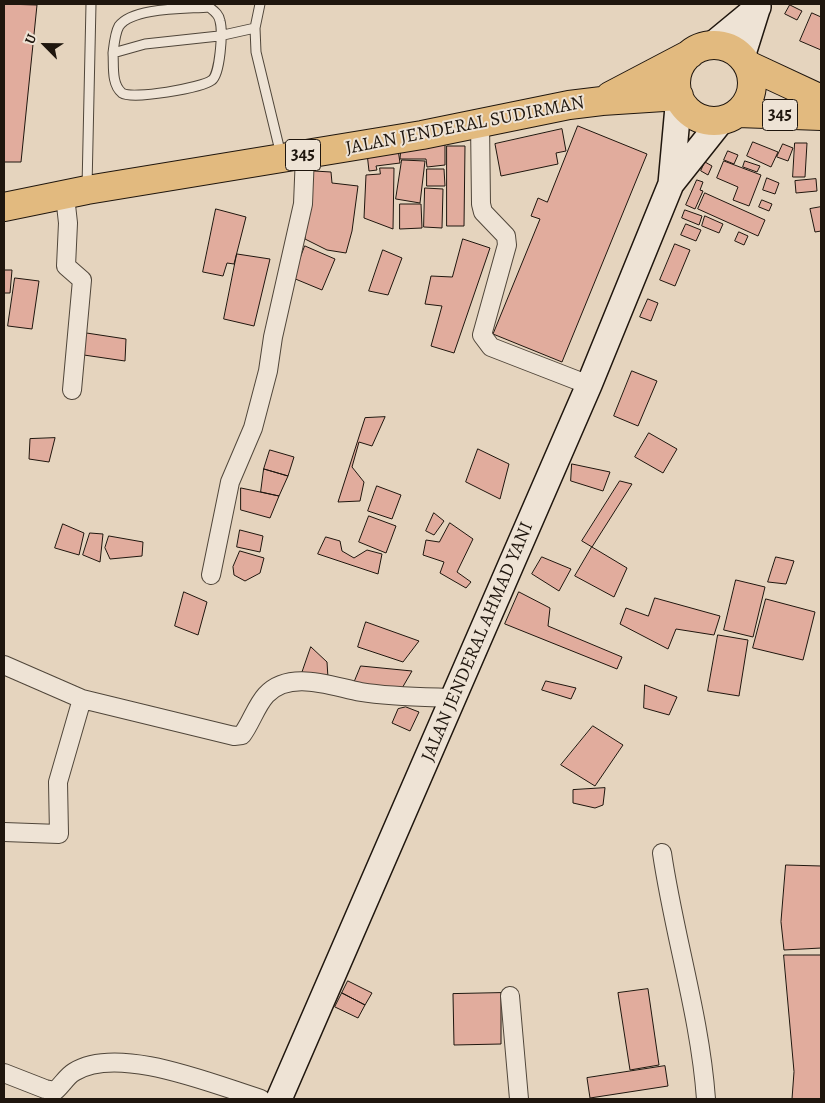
<!DOCTYPE html>
<html>
<head>
<meta charset="utf-8">
<style>
	body { margin:0 }
	#map { position:relative; width:825px; height:1103px; overflow:hidden; background:#e5d4be; font-family:Alegreya,serif }
	canvas { display:block }
	.frame { position:absolute; inset:0; border:5px solid #1f160e; pointer-events:none }
	.north { position:absolute; left:20px; top:20px; width:50px; height:50px; -webkit-text-stroke:4px #eee3d5; paint-order:stroke; rotate:293deg; font-size:14px; font-weight:700; line-height:20px; text-align:center; color:#1f160e }
	.north::after { content:''; display:block; margin:auto; width:18px; height:22px; background:#1f160e; clip-path:polygon(50% 0,100% 100%,50% 72%,0 100%) }
</style>
</head>
<body>
<div id="map">
<canvas width="825" height="1103"></canvas>
<div class="frame"></div>
<div class="north">U</div>
</div>
<script>
const ctx = document.querySelector('canvas').getContext('2d');
ctx.lineJoin = 'round';
function fillPath(path, color) {
  ctx.fillStyle = color;
  ctx.fill(path, 'evenodd');
}
function strokePath(path, color, width, dash) {
  ctx.strokeStyle = color;
  ctx.lineWidth = width;
  ctx.lineCap = dash ? 'butt' : 'round';
  ctx.setLineDash(dash || []);
  ctx.stroke(path);
}
function write(font, color, halo, rows, align = 'center') {
  ctx.font = font + ' Alegreya,serif';
  ctx.lineWidth = 4;
  ctx.setLineDash([]);
  ctx.textBaseline = 'middle';
  ctx.strokeStyle = halo;
  ctx.fillStyle = color;
  for (const [text, x, y, turn = 0] of rows) {
    ctx.save();
    ctx.translate(x, y);
    ctx.rotate((+turn || 0) * Math.PI / 180);
    ctx.textAlign = isNaN(turn) ? turn : align;
    if (halo) ctx.strokeText(text, 0, 0);
    ctx.fillText(text, 0, 0);
    ctx.restore();
  }
}
const building = new Path2D(`
	M 4,4 L 37,5 L 21,162 L 4,162 Z
	M 790,5 L 802,11 L 797,20 L 785,14 Z
	M 812,13 L 821,17 L 821,50 L 800,41 Z
	M 578,126 L 647,154 L 562,362 L 493,334 L 540,219 L 531,216 L 538,198 L 547,202 Z
	M 562,129 L 566,151 L 556,153 L 558,164 L 501,176 L 495,144 Z
	M 445,141 L 445,165 L 427,167 L 426,159 L 400,159 L 401,147 Z
	M 753,142 L 778,152 L 771,167 L 747,156 Z
	M 795,143 L 807,143 L 805,177 L 793,177 Z
	M 783,144 L 793,148 L 788,161 L 777,157 Z
	M 447,146 L 465,146 L 464,226 L 447,226 Z
	M 398,149 L 400,163 L 376,166 L 377,170 L 369,171 L 367,153 Z
	M 728,151 L 738,155 L 734,164 L 724,160 Z
	M 402,160 L 425,161 L 420,203 L 396,199 Z
	M 724,161 L 761,175 L 749,206 L 733,200 L 738,187 L 717,178 Z
	M 745,161 L 760,166 L 757,172 L 743,167 Z
	M 705,162 L 712,166 L 708,175 L 701,171 Z
	M 380,168 L 394,168 L 393,229 L 364,218 L 366,175 L 380,174 Z
	M 427,169 L 444,169 L 445,186 L 427,186 Z
	M 314,171 L 331,172 L 332,183 L 358,186 L 352,231 L 346,253 L 327,250 L 305,239 L 310,188 Z
	M 767,178 L 779,183 L 775,194 L 763,190 Z
	M 816,179 L 817,191 L 796,193 L 795,181 Z
	M 697,180 L 703,182 L 700,190 L 703,191 L 695,209 L 686,205 Z
	M 425,188 L 443,189 L 442,228 L 424,227 Z
	M 705,193 L 765,220 L 758,236 L 698,209 Z
	M 762,200 L 772,204 L 769,211 L 759,207 Z
	M 400,204 L 421,204 L 422,228 L 400,229 Z
	M 821,207 L 821,231 L 815,232 L 810,209 Z
	M 216,209 L 246,217 L 234,264 L 227,263 L 223,276 L 203,272 Z
	M 685,210 L 702,216 L 699,225 L 682,218 Z
	M 705,216 L 723,224 L 719,233 L 702,226 Z
	M 686,224 L 701,230 L 696,241 L 681,235 Z
	M 739,232 L 748,236 L 744,245 L 735,241 Z
	M 463,239 L 490,248 L 454,353 L 431,346 L 442,306 L 425,304 L 431,276 L 452,277 Z
	M 675,244 L 690,250 L 675,286 L 660,280 Z
	M 305,246 L 335,259 L 322,290 L 293,278 Z
	M 383,250 L 402,258 L 388,295 L 369,291 Z
	M 237,254 L 270,259 L 254,326 L 224,319 Z
	M 4,270 L 12,270 L 10,293 L 4,293 Z
	M 15,278 L 39,281 L 32,329 L 8,326 Z
	M 648,299 L 658,303 L 651,321 L 640,317 Z
	M 80,332 L 126,339 L 125,361 L 77,354 Z
	M 632,371 L 657,381 L 638,426 L 614,416 Z
	M 385,417 L 372,446 L 359,442 L 352,467 L 364,482 L 360,501 L 338,502 L 365,418 Z
	M 649,433 L 677,449 L 663,473 L 635,457 Z
	M 55,438 L 49,462 L 29,459 L 30,439 Z
	M 478,449 L 509,464 L 500,499 L 466,482 Z
	M 270,450 L 294,457 L 288,476 L 264,469 Z
	M 572,464 L 610,472 L 603,491 L 571,481 Z
	M 264,469 L 288,476 L 279,496 L 261,492 Z
	M 620,481 L 632,484 L 592,547 L 582,541 Z
	M 377,486 L 401,495 L 392,519 L 368,511 Z
	M 241,488 L 279,496 L 270,518 L 241,510 Z
	M 434,513 L 444,521 L 434,535 L 426,531 Z
	M 369,516 L 396,526 L 386,553 L 359,542 Z
	M 450,523 L 473,539 L 457,572 L 471,582 L 466,588 L 440,573 L 444,562 L 423,555 L 426,540 L 439,542 Z
	M 63,524 L 84,533 L 79,555 L 55,548 Z
	M 240,530 L 263,536 L 260,552 L 237,547 Z
	M 90,533 L 103,534 L 100,562 L 83,555 Z
	M 109,536 L 143,542 L 142,556 L 110,559 L 105,548 Z
	M 326,537 L 340,541 L 342,551 L 354,558 L 367,550 L 382,554 L 378,574 L 318,554 Z
	M 592,547 L 627,568 L 614,597 L 575,576 Z
	M 240,551 L 264,558 L 260,573 L 245,581 L 234,575 L 233,567 Z
	M 542,557 L 571,569 L 559,591 L 532,574 Z
	M 776,557 L 794,561 L 786,584 L 768,582 Z
	M 736,580 L 765,587 L 753,637 L 724,630 Z
	M 184,592 L 207,602 L 198,635 L 175,626 Z
	M 519,592 L 550,608 L 548,626 L 622,657 L 617,669 L 505,624 Z
	M 655,598 L 720,616 L 714,635 L 676,629 L 668,649 L 620,624 L 626,608 L 648,616 Z
	M 766,599 L 815,612 L 803,660 L 753,648 Z
	M 366,622 L 419,641 L 403,662 L 358,647 Z
	M 718,635 L 748,640 L 739,696 L 708,691 Z
	M 311,647 L 327,662 L 328,678 L 301,676 Z
	M 361,666 L 412,671 L 401,690 L 354,683 Z
	M 546,681 L 576,688 L 571,699 L 542,690 Z
	M 645,685 L 677,697 L 669,715 L 644,708 Z
	M 406,707 L 419,712 L 410,731 L 392,723 L 398,709 Z
	M 593,726 L 623,745 L 595,786 L 561,765 Z
	M 605,788 L 603,805 L 595,808 L 573,803 L 573,790 Z
	M 786,865 L 821,866 L 821,948 L 784,950 L 781,922 Z
	M 784,955 L 821,955 L 821,1099 L 792,1099 L 794,1072 Z
	M 348,981 L 372,993 L 365,1005 L 342,993 Z
	M 648,989 L 659,1065 L 630,1070 L 618,993 Z
	M 342,993 L 365,1005 L 358,1018 L 335,1007 Z
	M 501,993 L 501,1044 L 454,1045 L 453,994 Z
	M 665,1066 L 668,1086 L 590,1098 L 587,1078 Z`);
fillPath(building, '#e1ac9d');
strokePath(building, '#1f160e', 1);
const service = new Path2D(`
	M 260,4 L 255,28 L 256,52 L 281,155
	M 113,53 C 114,45 115,33 119,26 C 133,7 186,9 209,7 C 214,11 219,14 220,21 C 223,32 220,74 212,80 C 202,88 132,100 122,93 C 111,84 114,65 113,53 L 145,44 L 219,36 L 255,28
	M 87,187 L 91,4`);
const minor = new Path2D(`
	M 480,122 L 481,204 L 483,212 L 506,236 L 507,245 L 482,335 L 491,347 L 589,385
	M 65,196 L 68,223 L 66,266 L 82,280 L 72,390
	M 211,575 L 230,482 L 253,428 L 268,371 L 273,337 L 303,204 L 305,155
	M 4,665 L 82,699 L 234,736 L 242,735 C 251,723 256,706 266,695 C 290,669 333,687 361,692 C 391,697 423,697 454,698
	M 4,832 L 59,834 L 58,782 L 82,699
	M 662,853 C 674,935 700,1016 706,1099
	M 510,996 L 519,1099
	M 4,1073 L 45,1089 L 55,1091 C 62,1085 67,1076 74,1072 C 118,1044 215,1085 261,1099`);
const secondary = new Path2D(`
	M 712,45 L 758,7
	M 742,57 L 758,6
	M 671,184 L 679,96
	M 279,1099 L 589,385 L 671,184 L 721,121`);
const primary = new Path2D(`
	M676 83a38 38 0 1 1 76 0a38 38 0 1 1-76 0Z
	M 748,65 L 821,99
	M 610,96 L 690,54
	M 738,113 L 821,116
	M 4,207 L 87,190 L 422,135 L 569,105 L 602,101 L 679,96`);
strokePath(service, '#50463a', 11);
strokePath(minor, '#50463a', 20);
strokePath(secondary, '#1f160e', 28);
strokePath(primary, '#1f160e', 30);
strokePath(service, '#eee3d5', 9);
strokePath(minor, '#eee3d5', 18);
strokePath(secondary, '#eee3d5', 25);
strokePath(primary, '#e2ba7f', 28);
for (const [x, y, w] of [
	[780,115,35],
	[303,155,35]
]) {
  const box = new Path2D();
  box.roundRect(x - w / 2, y - 15.5, w, 31, 4);
  ctx.fillStyle = '#eee3d5';
  ctx.fill(box);
  strokePath(box, '#1f160e', 1);
}
write('bold 18px', '#1f160e', null, [
	["345",780,115],
	["345",303,155]
]);
write('19px', '#1f160e', '#eee3d5', [
	["JALAN JENDERAL SUDIRMAN",465,126,-11],
	["JALAN JENDERAL AHMAD YANI",478,642,-67]
]);
</script>
</body>
</html>
